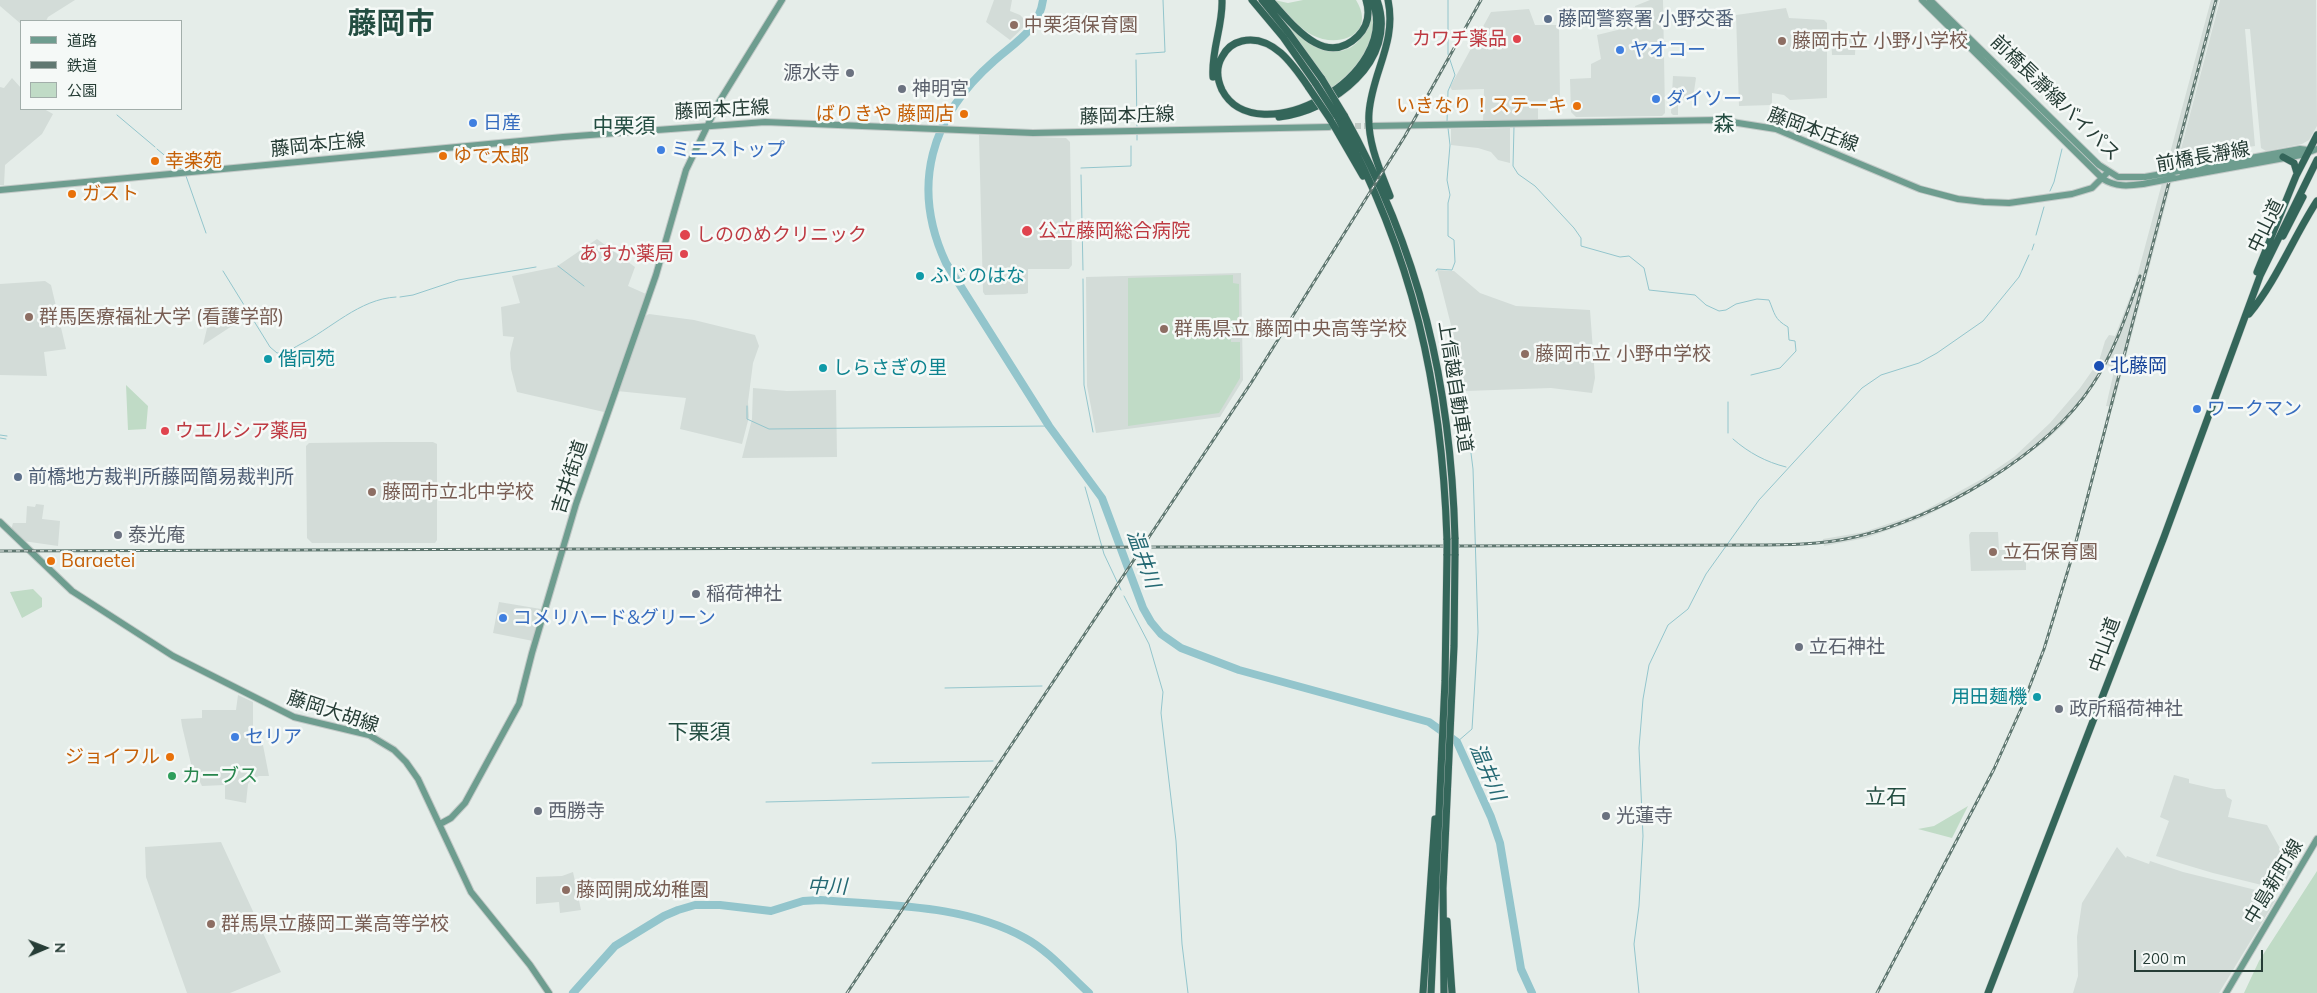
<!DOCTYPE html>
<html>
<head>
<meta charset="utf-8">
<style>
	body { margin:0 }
	#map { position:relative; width:2317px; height:993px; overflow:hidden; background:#e5ede9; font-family:Mulish,"Noto Sans JP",sans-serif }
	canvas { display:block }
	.legend { position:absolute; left:20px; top:20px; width:162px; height:90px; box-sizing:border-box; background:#f5f9f7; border:1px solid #a2aeaa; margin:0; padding:6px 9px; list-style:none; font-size:15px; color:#263d36 }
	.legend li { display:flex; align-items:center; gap:10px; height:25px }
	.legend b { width:25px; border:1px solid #a2aeaa }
	.north { position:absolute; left:20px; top:923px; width:50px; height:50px; -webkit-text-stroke:4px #f5f9f7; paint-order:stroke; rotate:89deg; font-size:14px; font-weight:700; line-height:20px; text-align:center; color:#263d36 }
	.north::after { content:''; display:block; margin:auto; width:18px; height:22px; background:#263d36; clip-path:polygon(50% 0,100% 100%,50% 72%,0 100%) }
	.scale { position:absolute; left:2134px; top:950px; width:129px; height:22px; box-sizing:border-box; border:2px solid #263d36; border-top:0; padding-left:6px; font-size:15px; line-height:18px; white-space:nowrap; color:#263d36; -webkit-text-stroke:4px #f5f9f7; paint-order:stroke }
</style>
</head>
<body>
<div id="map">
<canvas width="2317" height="993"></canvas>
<ul class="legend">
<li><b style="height:6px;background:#6e9d8f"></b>道路</li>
<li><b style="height:6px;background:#607871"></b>鉄道</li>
<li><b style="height:14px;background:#c0dbc6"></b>公園</li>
</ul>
<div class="north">N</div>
<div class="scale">200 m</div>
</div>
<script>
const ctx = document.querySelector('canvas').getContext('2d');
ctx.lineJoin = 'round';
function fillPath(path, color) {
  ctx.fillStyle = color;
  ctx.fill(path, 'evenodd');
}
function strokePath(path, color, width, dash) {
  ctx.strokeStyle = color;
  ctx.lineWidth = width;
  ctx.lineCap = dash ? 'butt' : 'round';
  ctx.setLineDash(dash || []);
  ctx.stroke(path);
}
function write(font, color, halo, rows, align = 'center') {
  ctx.font = font + ' Mulish,"Noto Sans JP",sans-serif';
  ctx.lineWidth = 5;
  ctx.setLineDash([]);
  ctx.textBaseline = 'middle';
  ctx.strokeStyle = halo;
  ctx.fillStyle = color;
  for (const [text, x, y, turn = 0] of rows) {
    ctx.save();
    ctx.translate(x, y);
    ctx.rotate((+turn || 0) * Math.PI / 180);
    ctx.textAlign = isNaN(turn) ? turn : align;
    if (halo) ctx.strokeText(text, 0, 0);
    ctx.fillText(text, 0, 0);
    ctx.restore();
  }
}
fillPath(new Path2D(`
	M 0,0 L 75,0 L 48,17 L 46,21 L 21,21 L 21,24 L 0,6 Z
	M 994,0 L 1012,0 L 1010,11 L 1020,15 L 1028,23 L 1010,40 L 986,22 Z
	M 1650,0 L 1663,0 L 1665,113 L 1662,116 L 1576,117 L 1571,112 L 1570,79 L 1591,78 L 1591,64 L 1601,59 L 1597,35 L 1638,25 L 1635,6 Z
	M 2211,0 L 2219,0 L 2113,407 L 2106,406 L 2115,367 L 2106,365 L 2087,395 L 2064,424 L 2043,443 L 2007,469 L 1953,502 L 1922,518 L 1866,538 L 1824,546 L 1823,539 L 1864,532 L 1920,513 L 1982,479 L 2014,457 L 2050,423 L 2080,388 L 2099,361 L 2105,341 L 2109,335 L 2115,336 L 2135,284 Z
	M 2220,0 L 2316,0 L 2317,126 L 2309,140 L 2302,144 L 2266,151 L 2261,148 L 2250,29 L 2245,29 L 2255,146 L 2226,150 L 2226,159 L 2176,168 Z
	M 1786,8 L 1789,18 L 1824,20 L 1827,23 L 1827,98 L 1790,100 L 1784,95 L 1772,93 L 1772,105 L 1739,106 L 1736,15 Z
	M 1529,9 L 1535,25 L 1559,25 L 1560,100 L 1548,100 L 1548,106 L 1538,106 L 1538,119 L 1483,122 L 1484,89 L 1452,90 L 1450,87 L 1491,12 Z
	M 1834,34 L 1856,35 L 1855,55 L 1832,55 L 1831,35 Z
	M 1673,76 L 1695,77 L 1696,78 L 1693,98 L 1678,98 L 1678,115 L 1673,115 L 1671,113 Z
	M 12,78 L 21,88 L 21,109 L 44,109 L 53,114 L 42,134 L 5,165 L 4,185 L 0,185 L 0,87 L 4,88 Z
	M 1510,128 L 1510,163 L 1498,160 L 1491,152 L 1478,148 L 1451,145 L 1451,129 Z
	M 979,135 L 1066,138 L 1070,142 L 1072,265 L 1069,269 L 1028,269 L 1028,293 L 1025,294 L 985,295 L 983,292 Z
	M 597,239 L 635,267 L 628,286 L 646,294 L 604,412 L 517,392 L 511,369 L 510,353 L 514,337 L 503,336 L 501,307 L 520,303 L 512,276 L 556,267 Z
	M 1437,270 L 1454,271 L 1480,293 L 1516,306 L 1590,310 L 1595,378 L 1592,393 L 1551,388 L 1466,391 L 1463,388 L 1452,329 Z
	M 1241,273 L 1243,380 L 1220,417 L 1096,433 L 1087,386 L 1086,277 Z
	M 45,281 L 51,285 L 66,349 L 44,352 L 47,376 L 0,375 L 0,284 Z
	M 227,311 L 235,324 L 203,345 L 209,320 Z
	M 649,314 L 694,320 L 755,335 L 759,346 L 753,363 L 748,402 L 749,417 L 742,444 L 680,429 L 686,398 L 617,391 L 645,316 Z
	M 753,388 L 787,391 L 836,390 L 837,457 L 742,458 L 752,419 Z
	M 387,442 L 433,442 L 437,444 L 437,540 L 435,543 L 312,543 L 307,538 L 306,446 L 309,443 Z
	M 36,504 L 44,505 L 42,519 L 60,521 L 58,546 L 23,541 L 11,530 L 13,523 L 26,523 L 27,506 L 35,507 Z
	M 1971,532 L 1998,532 L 1999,550 L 2016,550 L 2017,554 L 2026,554 L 2026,570 L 1971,571 L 1969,535 Z
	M 499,602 L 541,609 L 533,641 L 493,633 Z
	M 238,695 L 253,702 L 253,730 L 250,739 L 262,740 L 269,776 L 259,776 L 251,780 L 248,784 L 246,803 L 225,799 L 225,785 L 202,786 L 191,764 L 182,726 L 181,719 L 202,718 L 202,710 L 236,710 Z
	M 2174,775 L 2189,779 L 2189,783 L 2215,789 L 2225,789 L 2227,797 L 2232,800 L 2228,817 L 2267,825 L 2292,870 L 2282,888 L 2278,889 L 2213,873 L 2156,856 L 2169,821 L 2160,817 Z
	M 221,842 L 281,972 L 230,993 L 187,993 L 146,877 L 145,847 Z
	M 2117,847 L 2126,858 L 2127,856 L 2149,864 L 2150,861 L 2183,872 L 2276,895 L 2275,901 L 2219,993 L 2073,993 L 2078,976 L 2077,937 L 2082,903 Z
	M 573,872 L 581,910 L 560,913 L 559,902 L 536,904 L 536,877 L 562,876 Z`), '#d3dcd8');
fillPath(new Path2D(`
	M 1274,0 L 1288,3 L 1303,0 L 1356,0 C 1377,34 1339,49 1312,35 C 1297,27 1285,12 1274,0 Z
	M 1370,12 C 1385,40 1352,72 1332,88 L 1284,20 C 1303,40 1340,70 1363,35 C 1367,29 1368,19 1370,12 Z
	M 1233,275 L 1233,283 L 1239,284 L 1239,333 L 1231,334 L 1231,342 L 1240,342 L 1240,378 L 1219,413 L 1128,426 L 1128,278 Z
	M 126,385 L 148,406 L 146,429 L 128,430 Z
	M 33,589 L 42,598 L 42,607 L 22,618 L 10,592 Z
	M 1968,806 L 1952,838 L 1918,829 L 1934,826 Z
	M 2317,871 L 2317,993 L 2244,993 L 2259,961 Z`), '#c0dbc6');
strokePath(new Path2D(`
	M 1136,54 L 1165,52 L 1163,0
	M 1136,60 L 1137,126
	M 117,115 L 155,147
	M 1447,122 L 1448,91 L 1455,75 L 1448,54 L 1448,0
	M 1514,127 L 1513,166 L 1518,174 L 1535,186 L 1574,228 L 1581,238 L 1581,246 L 1620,257 L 1629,256 L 1644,268 L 1649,290 L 1695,295 L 1706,305 L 1719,311 L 1726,310 L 1736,304 L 1757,299 L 1769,300 C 1775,314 1774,319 1788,327 L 1789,340 L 1795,341 L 1796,351 L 1780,368 L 1751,375
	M 1137,140 L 1137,135
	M 157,149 L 181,169
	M 1081,168 L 1131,166 L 1131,146
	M 1081,175 L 1083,270
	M 186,176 L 206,233
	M 2050,191 L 2054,182 L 2062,149
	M 2036,235 L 2044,207
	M 2032,250 L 2034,244
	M 558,266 L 584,286
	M 223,271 L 270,347 L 277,353 C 285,353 292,349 299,345 C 331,329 359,299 396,297
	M 1436,271 L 1437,269 L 1452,270 L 1455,262 L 1454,240 L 1448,236 L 1448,203 L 1450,195 L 1447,180 L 1450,145 L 1448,128
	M 1083,279 L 1084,385 L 1093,432
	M 400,297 L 413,295 L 458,280 L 536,267
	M 747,406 L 747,419 L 769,429 L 1049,426
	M 1728,433 L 1728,402
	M 0,435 L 7,436
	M 0,438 L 6,439
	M 1733,439 C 1749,453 1766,462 1786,467
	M 1085,487 L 1104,554 L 1121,590
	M 1124,596 L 1149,644 L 1163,692 L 1161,713 L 1176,841 L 1182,944 L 1188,993
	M 945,688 L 1042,686
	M 1457,742 L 1472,729 L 1478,632 L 1473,469 L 1464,398
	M 872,763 L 993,761
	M 766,802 L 969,797
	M 1639,993 L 1634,944 L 1639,906 L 1643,836 L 1639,748 L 1643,699 L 1649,665 L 1668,625 L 1688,609 L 1706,574 L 1759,500 L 1862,388 L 1881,375 L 1919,363 L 1937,353 L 1983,321 L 2019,277 L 2029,255`), '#93c5cc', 1);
strokePath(new Path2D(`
	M 1043,0 C 1039,30 1014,43 994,61 C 931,116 910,186 946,263 L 1049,426 L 1102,498 L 1143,608 L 1151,622 L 1161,634 L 1181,648 L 1239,670 L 1429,722 L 1457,742 L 1491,817 L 1500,843 L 1521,969 L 1532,993
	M 573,993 L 615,946 L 664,916 L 678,910 L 695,905 L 720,905 L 771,911 L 803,901 L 820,900 C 888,906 964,904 1025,938 C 1049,951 1069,975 1089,993`), '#93c5cc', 8);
strokePath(new Path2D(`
	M 1346,126 L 1372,126`), '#bfcac5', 6, [6, 3]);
const major = new Path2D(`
	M 1922,0 L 2103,179 C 2116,187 2128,186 2143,184
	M 1930,0 L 2099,165 L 2118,177 L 2145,177
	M 1372,126 L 1719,120 L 1776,129 L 1920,189 L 1958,199 L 1984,202 L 2009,203 L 2072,194 L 2092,188 L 2108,172
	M 2179,171 L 2300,149 L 2308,150
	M 2174,178 L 2301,155 L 2317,149
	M 0,190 L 563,137 L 765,122 L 1033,133 L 1329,127
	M 0,522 L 72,591 L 173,656 L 294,717 L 369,735 L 394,750 L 406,762 L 418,779 L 471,892 L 530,965 L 549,993
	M 440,824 L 451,818 L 465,803 L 519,704 L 532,653 L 576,504 L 656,275 L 686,170 L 719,102 L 782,0
	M 2226,993 L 2317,839`);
const highway = new Path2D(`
	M 1252,0 L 1283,37 L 1316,84
	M 1262,0 L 1288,32 L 1322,79
	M 1270,0 C 1291,22 1324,70 1358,36 C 1368,26 1370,13 1366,0
	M 1388,0 C 1397,43 1372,72 1369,113 C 1367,142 1380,170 1390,196
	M 1213,77 C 1211,50 1223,26 1222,0
	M 1309,88 C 1294,66 1273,34 1242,41 C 1233,43 1226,49 1222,57 C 1216,67 1217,79 1222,90 C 1256,155 1404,77 1372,0
	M 1344,115 C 1420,251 1451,384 1455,539
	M 1279,117 C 1332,111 1399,61 1377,0
	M 1338,118 C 1413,255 1442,385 1447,540
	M 1330,119 L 1363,176
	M 2283,157 L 2294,163 L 2297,173
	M 2283,236 L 2303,197
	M 2257,272 L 2296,176 L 2317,135
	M 2249,314 C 2277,280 2293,238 2317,201
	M 1447,921 L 1452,993
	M 1423,993 L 1435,819
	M 1431,993 L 1445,681 L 1447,554
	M 1444,993 L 1443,888 L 1454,646 L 1455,554
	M 1988,993 L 2164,537 L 2260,276 L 2317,160`);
strokePath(major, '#c2c9c7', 8);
strokePath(highway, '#c2c9c7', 8);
strokePath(major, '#6e9d8f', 6);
strokePath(highway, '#34665a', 7);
const rail = new Path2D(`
	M 0,551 L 1749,545 C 1785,545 1820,545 1855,537 C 1936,519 2047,455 2093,384 C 2115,351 2127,313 2140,276
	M 847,993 L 1251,383 L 1405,136 L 1481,0
	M 1877,993 L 1994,769 L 2021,709 L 2044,649 L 2072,557 L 2216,0`);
strokePath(rail, '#607871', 3);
strokePath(rail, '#f5f9f7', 1, [4]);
const majorBridge = new Path2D(`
	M 2145,177 L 2179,171
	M 2143,184 L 2174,178`);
const highwayBridge = new Path2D(`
	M 1322,79 L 1344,115
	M 1316,84 L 1338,118
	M 1309,88 L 1330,119
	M 1455,539 L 1455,554
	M 1447,540 L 1447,554`);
strokePath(majorBridge, '#c2c9c7', 8, []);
strokePath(highwayBridge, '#c2c9c7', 8, []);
strokePath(majorBridge, '#6e9d8f', 6);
strokePath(highwayBridge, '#34665a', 7);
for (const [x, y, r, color] of [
	[1548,19,5,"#5c6f8a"],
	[1014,25,5,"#8d6e63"],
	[1517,39,5,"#e0444e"],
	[1782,41,5,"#8d6e63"],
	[1620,50,5,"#3f7fe0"],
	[850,73,5,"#6b7280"],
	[902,89,5,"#6b7280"],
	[1656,99,5,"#3f7fe0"],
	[1577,106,5,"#e8710a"],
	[964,114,5,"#e8710a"],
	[473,123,5,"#3f7fe0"],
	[661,150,5,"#3f7fe0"],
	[443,156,5,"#e8710a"],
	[155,161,5,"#e8710a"],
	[72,194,5,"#e8710a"],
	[1027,231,6,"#e0444e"],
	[685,235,6,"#e0444e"],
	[684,254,5,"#e0444e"],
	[920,276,5,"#0f9aa8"],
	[29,317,5,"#8d6e63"],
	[1164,329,5,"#8d6e63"],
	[1525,354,5,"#8d6e63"],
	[268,359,5,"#0f9aa8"],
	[2099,366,6,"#1a4fb4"],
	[823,368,5,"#0f9aa8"],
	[2197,409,5,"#3f7fe0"],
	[165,431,5,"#e0444e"],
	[18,477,5,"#5c6f8a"],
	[372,492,5,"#8d6e63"],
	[118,535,5,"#6b7280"],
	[1993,552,5,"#8d6e63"],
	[51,561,5,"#e8710a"],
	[696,594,5,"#6b7280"],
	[503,618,5,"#3f7fe0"],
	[1799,647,5,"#6b7280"],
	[2037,697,5,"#0f9aa8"],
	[2059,709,5,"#6b7280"],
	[235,737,5,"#3f7fe0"],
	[170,757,5,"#e8710a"],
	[172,776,5,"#2e9e5b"],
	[538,811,5,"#6b7280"],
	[1606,816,5,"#6b7280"],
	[566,890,5,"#8d6e63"],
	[211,924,5,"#8d6e63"]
]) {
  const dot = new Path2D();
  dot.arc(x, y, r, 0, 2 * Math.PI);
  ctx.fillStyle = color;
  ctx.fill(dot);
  strokePath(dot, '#f5f9f7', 2);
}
write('19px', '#4e5e75', '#f5f9f7', [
	["藤岡警察署 小野交番",1558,19],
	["前橋地方裁判所藤岡簡易裁判所",28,477]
], 'left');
write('19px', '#785e54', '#f5f9f7', [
	["中栗須保育園",1024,25],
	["藤岡市立 小野小学校",1792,41],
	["群馬医療福祉大学 (看護学部)",39,317],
	["群馬県立 藤岡中央高等学校",1174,329],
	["藤岡市立 小野中学校",1535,354],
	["藤岡市立北中学校",382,492],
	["立石保育園",2003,552],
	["藤岡開成幼稚園",576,890],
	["群馬県立藤岡工業高等学校",221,924]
], 'left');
write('19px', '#be3a42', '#f5f9f7', [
	["カワチ薬品",1507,39,"right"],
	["公立藤岡総合病院",1038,231],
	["しののめクリニック",696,235],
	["あすか薬局",674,254,"right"],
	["ウエルシア薬局",175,431]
], 'left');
write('19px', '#366cbe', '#f5f9f7', [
	["ヤオコー",1630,50],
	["ダイソー",1666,99],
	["日産",483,123],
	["ミニストップ",671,150],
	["ワークマン",2207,409],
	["コメリハード&グリーン",513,618],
	["セリア",245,737]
], 'left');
write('19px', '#5b616d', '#f5f9f7', [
	["源水寺",840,73,"right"],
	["神明宮",912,89],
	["泰光庵",128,535],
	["稲荷神社",706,594],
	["立石神社",1809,647],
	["政所稲荷神社",2069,709],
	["西勝寺",548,811],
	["光蓮寺",1616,816]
], 'left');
write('19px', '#263d36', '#f5f9f7', [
	["前橋長瀞線バイパス",2055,98,44],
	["藤岡本庄線",722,110,-3],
	["藤岡本庄線",1127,116,-2],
	["藤岡本庄線",1813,130,20],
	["藤岡本庄線",318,145,-6],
	["前橋長瀞線",2203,157,-10],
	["中山道",2266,226,-64],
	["上信越自動車道",1455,387,81],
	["吉井街道",570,477,-72],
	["中山道",2105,645,-70],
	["藤岡大胡線",333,712,18],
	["中島新町線",2274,882,-59]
]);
write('19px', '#c56008', '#f5f9f7', [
	["いきなり！ステーキ",1567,106,"right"],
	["ばりきや 藤岡店",954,114,"right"],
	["ゆで太郎",453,156],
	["幸楽苑",165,161],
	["ガスト",82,194],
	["Baraetei",61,561],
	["ジョイフル",160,757,"right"]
], 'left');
write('19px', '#0d838f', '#f5f9f7', [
	["ふじのはな",930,276],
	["偕同苑",278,359],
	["しらさぎの里",833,368],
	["用田麺機",2027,697,"right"]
], 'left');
write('19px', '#164399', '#f5f9f7', [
	["北藤岡",2110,366]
], 'left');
write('19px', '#27864d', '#f5f9f7', [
	["カーブス",182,776]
], 'left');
write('italic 20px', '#256973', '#f5f9f7', [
	["温井川",1143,559,70],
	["温井川",1487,772,67],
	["中川",827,887,1]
]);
write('21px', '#234d41', '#f5f9f7', [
	["森",1724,125],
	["中栗須",624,127],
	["下栗須",699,733],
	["立石",1886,798]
]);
write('bold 29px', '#234d41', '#f5f9f7', [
	["藤岡市",391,24]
]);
</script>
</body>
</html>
